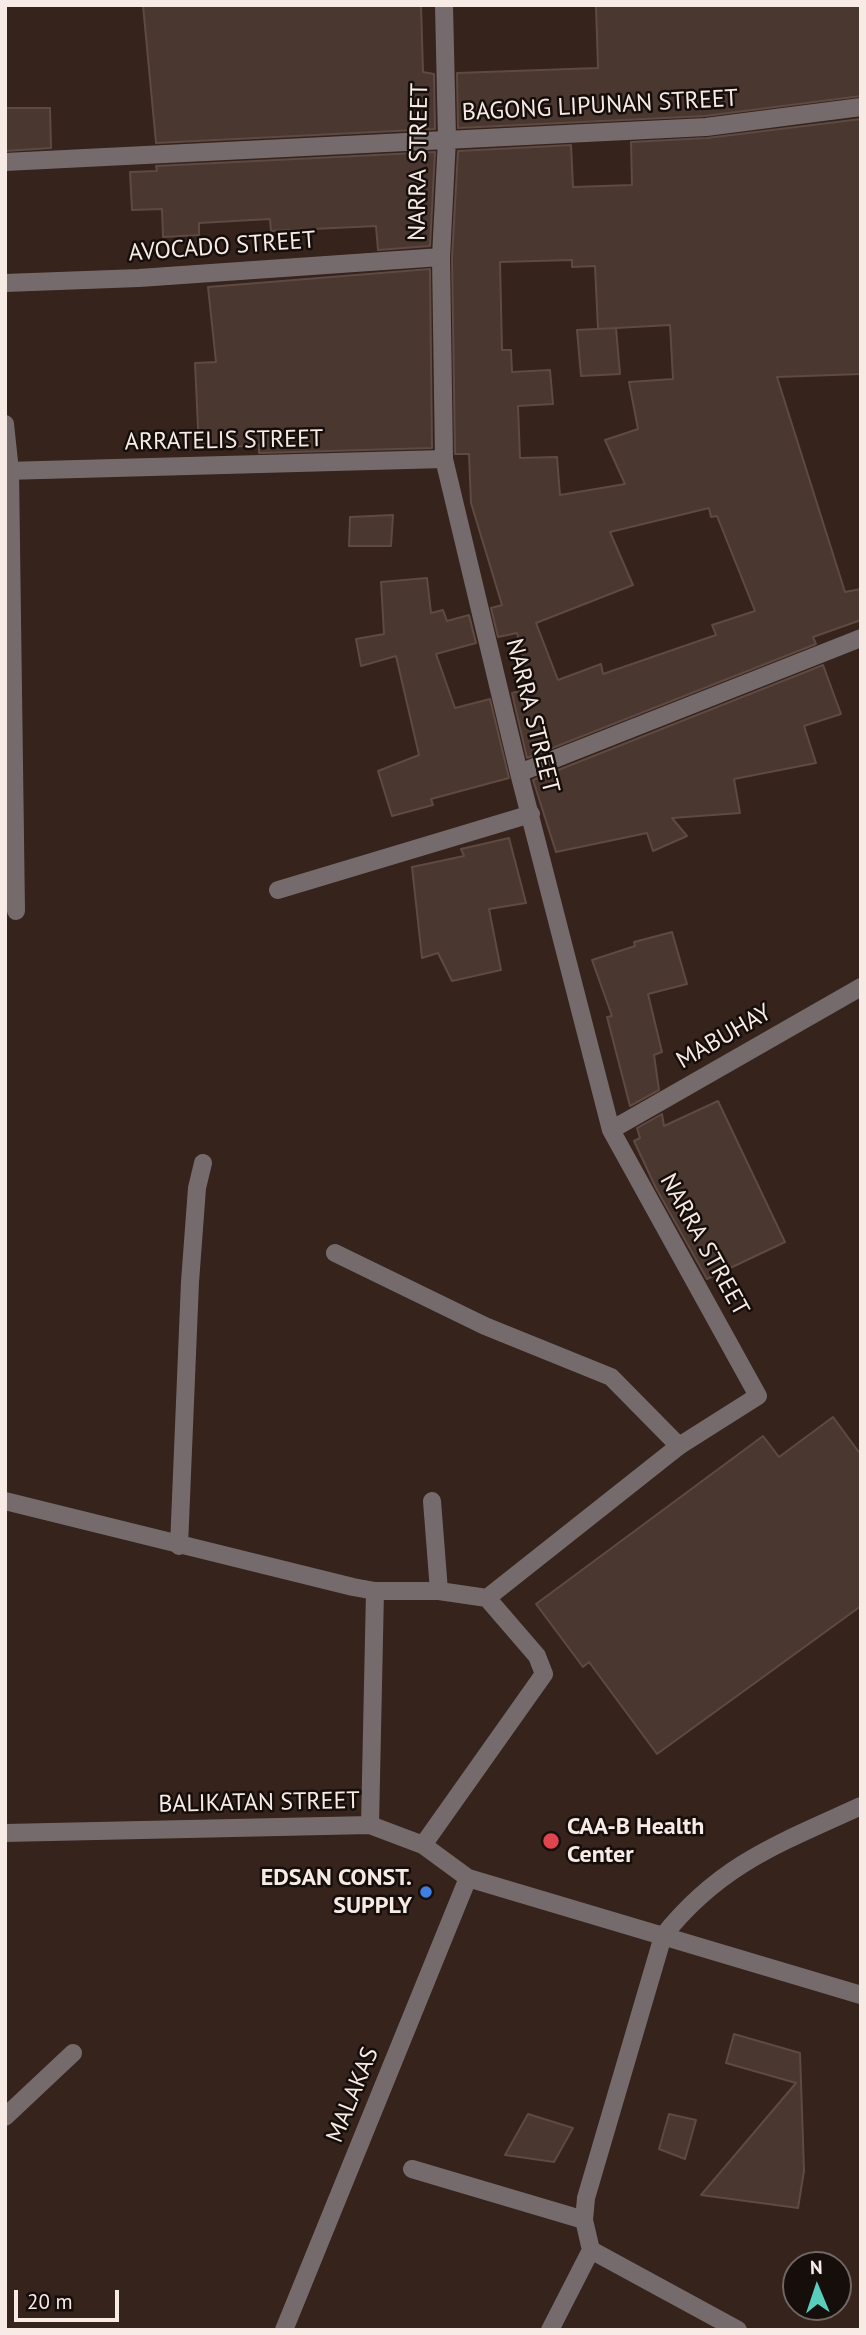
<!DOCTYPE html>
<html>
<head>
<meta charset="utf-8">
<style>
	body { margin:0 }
	#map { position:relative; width:866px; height:2335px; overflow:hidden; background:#35231c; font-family:"PT Sans",sans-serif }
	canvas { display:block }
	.frame { position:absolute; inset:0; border:7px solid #f8ebe6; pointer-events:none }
	.north { position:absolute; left:782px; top:2251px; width:70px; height:70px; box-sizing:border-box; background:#160e0b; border:2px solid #706663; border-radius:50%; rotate:358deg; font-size:19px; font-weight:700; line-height:28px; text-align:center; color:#f8ebe6 }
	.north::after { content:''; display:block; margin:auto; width:24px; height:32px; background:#59cebe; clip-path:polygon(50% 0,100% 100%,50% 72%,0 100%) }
	.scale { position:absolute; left:14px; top:2290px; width:105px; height:32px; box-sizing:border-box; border:4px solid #f8ebe6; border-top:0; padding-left:9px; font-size:21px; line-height:24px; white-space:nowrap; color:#f8ebe6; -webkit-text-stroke:5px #160e0b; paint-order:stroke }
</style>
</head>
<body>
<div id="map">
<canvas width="866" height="2335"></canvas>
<div class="frame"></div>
<div class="north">N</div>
<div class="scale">20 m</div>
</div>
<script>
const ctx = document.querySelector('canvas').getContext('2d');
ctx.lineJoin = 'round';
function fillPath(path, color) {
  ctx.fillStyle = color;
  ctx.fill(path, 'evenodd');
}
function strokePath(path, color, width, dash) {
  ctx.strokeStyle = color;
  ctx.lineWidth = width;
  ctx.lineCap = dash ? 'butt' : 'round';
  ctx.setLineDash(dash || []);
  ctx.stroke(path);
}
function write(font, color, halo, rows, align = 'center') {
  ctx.font = font + ' "PT Sans",sans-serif';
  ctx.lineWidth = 5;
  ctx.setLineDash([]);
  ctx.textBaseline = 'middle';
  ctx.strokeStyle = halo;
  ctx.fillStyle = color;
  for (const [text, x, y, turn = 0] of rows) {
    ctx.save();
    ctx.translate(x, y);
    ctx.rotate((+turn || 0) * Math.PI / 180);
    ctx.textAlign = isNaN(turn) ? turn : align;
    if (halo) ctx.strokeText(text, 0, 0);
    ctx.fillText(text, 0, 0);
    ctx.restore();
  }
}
const building = new Path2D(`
	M 143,5 L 421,5 L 423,72 L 434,74 L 435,129 L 156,143 Z
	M 596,5 L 861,5 L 861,96 L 705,116 L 458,128 L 457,73 L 598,68 Z
	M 5,108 L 50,108 L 51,148 L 5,151 Z
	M 861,119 L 861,374 L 777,377 L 845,592 L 861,589 L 861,620 L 813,637 L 816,644 L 527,758 L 512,693 L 531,688 L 517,633 L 498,637 L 491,608 L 502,605 L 471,503 L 469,454 L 455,454 L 452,257 L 458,151 L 571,145 L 573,187 L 632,185 L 631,142 L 707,138 ZM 572,260 L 572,267 L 595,266 L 598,329 L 670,325 L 673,379 L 629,382 L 638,429 L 605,440 L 625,484 L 560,495 L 557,457 L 520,458 L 518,406 L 553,404 L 550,370 L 512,372 L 511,350 L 502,350 L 500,262 ZM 709,508 L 711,517 L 717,516 L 755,611 L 712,625 L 716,635 L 603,674 L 601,664 L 558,680 L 536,623 L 633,585 L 610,532 Z
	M 435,152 L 430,246 L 378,250 L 376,226 L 271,231 L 270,219 L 199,223 L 199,235 L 163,237 L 162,209 L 132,210 L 130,172 L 157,171 L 156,166 Z
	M 430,269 L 432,448 L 259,453 L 259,445 L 199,449 L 195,363 L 216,362 L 208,287 Z
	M 616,328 L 620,374 L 581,376 L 577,330 Z
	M 393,515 L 391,546 L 349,546 L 350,517 Z
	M 427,578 L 431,613 L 443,610 L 447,621 L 469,615 L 476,643 L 436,654 L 455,708 L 490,699 L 509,778 L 431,799 L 433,805 L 392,816 L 378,771 L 419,755 L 396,656 L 361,666 L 356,639 L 384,634 L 381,582 Z
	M 823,665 L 841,714 L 804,726 L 816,763 L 734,779 L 740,813 L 672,818 L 687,836 L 653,851 L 647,833 L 556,852 L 533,780 Z
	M 509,838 L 526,903 L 489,909 L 501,970 L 452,981 L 438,953 L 422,958 L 412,867 L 464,856 L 461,849 Z
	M 672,932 L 687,984 L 648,994 L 662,1052 L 654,1055 L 659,1090 L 630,1106 L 607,1017 L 612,1016 L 592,960 L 635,946 L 634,942 Z
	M 718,1101 L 785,1242 L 707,1279 L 656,1188 L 634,1141 L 640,1138 L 637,1128 L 662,1114 L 664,1126 Z
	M 833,1417 L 861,1455 L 861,1606 L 657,1754 L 589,1662 L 583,1667 L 536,1604 L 763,1436 L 779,1457 Z
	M 734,2034 L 800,2053 L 804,2171 L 798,2208 L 701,2195 L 796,2083 L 726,2063 Z
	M 528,2114 L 573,2128 L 554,2162 L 505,2155 Z
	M 669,2114 L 696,2120 L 685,2159 L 659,2149 Z`);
fillPath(building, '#4a3730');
strokePath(building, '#5e4a42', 2);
strokePath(new Path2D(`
	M 5,424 L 10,471 L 16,911
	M 335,1253 L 485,1326 L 611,1377 L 679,1446
	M 432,1501 L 439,1591
	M 5,2117 L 73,2053`), '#766b6c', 18);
strokePath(new Path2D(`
	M 444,5 L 447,139 L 441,257 L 444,459 L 519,773 L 611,1130 L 758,1396 L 679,1446 L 487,1598
	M 5,162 L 706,127 L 861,107
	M 5,283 L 139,278 L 441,257
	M 5,471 L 444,459
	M 519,773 L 861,638
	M 278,890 L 531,814
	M 611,1130 L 861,987
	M 5,1501 L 353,1587 L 375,1591 L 439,1591 L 487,1598 L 537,1656 L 544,1674 L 423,1845
	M 179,1546 L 190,1282 L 197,1188 L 203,1163
	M 370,1825 L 375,1591
	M 5,1833 L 370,1825 L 423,1845 L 468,1878 L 861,1995
	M 412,2169 L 584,2220
	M 284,2330 L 468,1878
	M 550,2330 L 591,2250
	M 738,2330 L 591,2250 L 584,2220 L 586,2198 L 663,1936 C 720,1864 780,1843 861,1806`), '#766b6c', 18);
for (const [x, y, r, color] of [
	[551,1841,9,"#e0444e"],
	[426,1892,7,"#3f7fe0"]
]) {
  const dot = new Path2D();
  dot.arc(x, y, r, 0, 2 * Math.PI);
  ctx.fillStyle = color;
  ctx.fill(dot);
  strokePath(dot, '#160e0b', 2.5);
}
write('24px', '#f8ebe6', '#160e0b', [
	["BAGONG LIPUNAN STREET",600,106,-3],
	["NARRA STREET",419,162,-89],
	["AVOCADO STREET",222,247,-4],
	["ARRATELIS STREET",224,441,-1],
	["NARRA STREET",532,716,76],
	["MABUHAY",724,1037,-30],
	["NARRA STREET",704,1245,61],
	["BALIKATAN STREET",259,1803,-1],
	["MALAKAS",353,2095,-68]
]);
write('bold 24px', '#f8ebe6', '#160e0b', [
	["CAA-B Health",567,1827],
	["Center",567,1855],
	["EDSAN CONST.",412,1878,"right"],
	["SUPPLY",412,1906,"right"]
], 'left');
</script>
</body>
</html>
